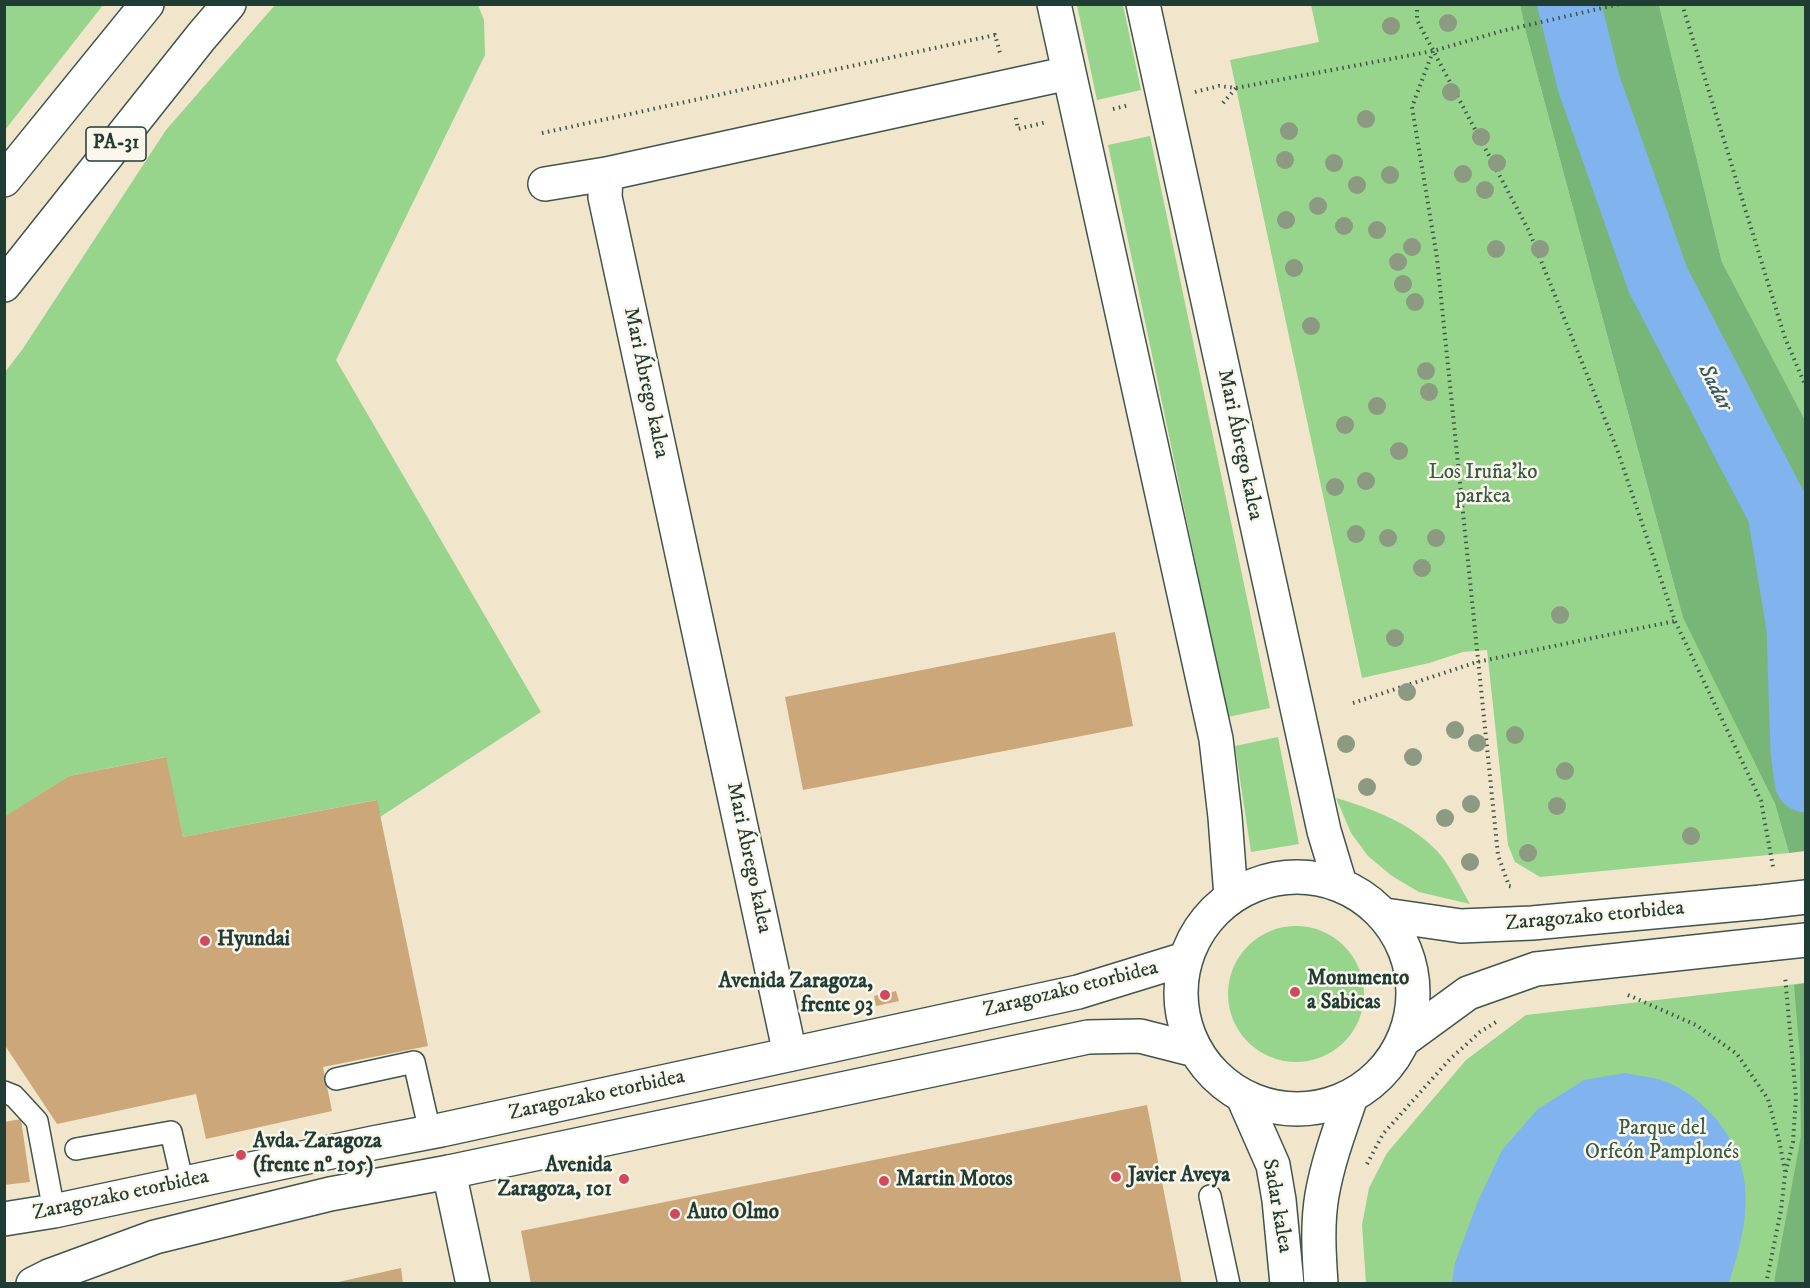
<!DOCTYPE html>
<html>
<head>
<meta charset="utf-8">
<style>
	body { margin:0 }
	#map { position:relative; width:1810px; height:1288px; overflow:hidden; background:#f1e6cb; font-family:"IM FELL DW Pica",serif }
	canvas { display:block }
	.frame { position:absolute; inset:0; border:6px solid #1f3d34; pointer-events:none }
</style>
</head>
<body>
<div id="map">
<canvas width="1810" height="1288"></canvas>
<div class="frame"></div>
</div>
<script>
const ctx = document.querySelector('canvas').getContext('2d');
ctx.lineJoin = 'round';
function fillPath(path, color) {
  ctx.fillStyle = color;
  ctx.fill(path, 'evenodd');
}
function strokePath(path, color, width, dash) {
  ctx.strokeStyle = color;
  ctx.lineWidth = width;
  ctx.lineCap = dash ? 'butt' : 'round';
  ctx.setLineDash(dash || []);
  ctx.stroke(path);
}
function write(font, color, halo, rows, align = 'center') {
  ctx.font = font + ' "IM FELL DW Pica",serif';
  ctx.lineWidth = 5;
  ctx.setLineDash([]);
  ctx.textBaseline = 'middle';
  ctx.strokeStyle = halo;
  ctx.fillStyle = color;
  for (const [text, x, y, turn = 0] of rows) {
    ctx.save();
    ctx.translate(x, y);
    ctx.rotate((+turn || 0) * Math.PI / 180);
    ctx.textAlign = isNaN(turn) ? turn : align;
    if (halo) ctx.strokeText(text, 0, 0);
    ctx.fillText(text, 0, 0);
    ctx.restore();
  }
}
fillPath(new Path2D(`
	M 5,4 L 103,5 L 5,130 L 4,5 Z
	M 275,5 L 478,5 L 484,20 L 485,55 L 336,360 L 541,712 L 380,817 L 376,800 L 183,837 L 165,757 L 69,776 L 5,817 L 5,372 L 22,350 L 166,130 Z
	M 1077,5 L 1123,5 L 1141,90 L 1097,100 Z
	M 1311,5 L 1520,5 L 1526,33 L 1683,618 L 1775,804 L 1789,853 L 1540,877 L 1515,862 L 1508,845 L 1487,650 L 1463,652 L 1429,663 L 1362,678 L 1230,60 L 1319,42 Z
	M 1659,5 L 1805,5 L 1805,420 L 1722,262 Z
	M 1150,136 L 1270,708 L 1228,717 L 1108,145 Z
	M 1278,737 L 1299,844 L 1251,852 L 1235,746 Z
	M 1336,798 C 1373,809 1411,823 1438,852 C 1451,867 1460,887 1470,904 L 1419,892 L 1392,876 L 1368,856 L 1351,833 Z
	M1228 994a68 68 0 1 1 136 0a68 68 0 1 1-136 0Z
	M 1805,983 L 1805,1283 L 1366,1284 L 1362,1225 L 1369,1188 L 1387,1153 L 1466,1060 L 1526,1015 Z`), '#96d58b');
fillPath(new Path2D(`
	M 1520,5 L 1659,5 L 1722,262 L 1805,420 L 1805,851 L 1789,853 L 1775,804 L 1683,618 L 1526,33 Z
	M 1805,983 L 1805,1283 L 1774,1283 L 1801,1136 L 1800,1057 L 1794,985 Z`), '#78b677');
fillPath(new Path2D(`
	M 1625,1073 C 1639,1076 1656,1077 1669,1083 C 1689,1092 1702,1103 1716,1119 C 1759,1172 1748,1223 1729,1283 L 1452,1283 L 1455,1263 L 1478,1201 L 1502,1150 L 1538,1109 L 1584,1080 Z`), '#81b3ee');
strokePath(new Path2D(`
	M 1569,4 L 1589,84 L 1658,280 L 1779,512 L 1798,628 L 1802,751 L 1806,781`), '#81b3ee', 63);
fillPath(new Path2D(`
	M 1115,632 L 1133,726 L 803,790 L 785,697 Z
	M 166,757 L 183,837 L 377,800 L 428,1046 L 323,1067 L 332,1111 L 206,1139 L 196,1094 L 57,1124 L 4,1044 L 4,817 L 69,776 Z
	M 896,991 L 899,1001 L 876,1006 L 874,996 Z
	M 1147,1105 L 1182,1284 L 531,1284 L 521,1231 Z
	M 21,1119 L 30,1182 L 4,1185 L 4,1122 Z
	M 401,1268 L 403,1284 L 334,1284 L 334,1283 Z`), '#cca77a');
const service = new Path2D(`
	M 336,1079 L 414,1062 L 430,1132
	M 4,1092 L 14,1096 L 37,1121 L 54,1211
	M 76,1149 L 171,1132 L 183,1184
	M 1210,1196 L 1229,1284`);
const minor = new Path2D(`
	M 1054,4 L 1216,739 L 1225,817 L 1231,897
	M 1143,4 L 1324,831 L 1340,884
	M 545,184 L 606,174
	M 790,1054 L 605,197 L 606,174 L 1069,73
	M 449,1172 L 473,1284`);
const tertiary = new Path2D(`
	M 1243,1097 L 1273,1165 L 1279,1200 L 1287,1284
	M 1321,1284 C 1319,1255 1317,1224 1322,1195 C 1328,1161 1340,1129 1351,1097`);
const secondary = new Path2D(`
	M1181 993a116 116 0 1 1 232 0a116 116 0 1 1-232 0Z
	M 1385,915 L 1461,926 L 1532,923 L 1762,902
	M 1405,1039 L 1468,993 L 1536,969 L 1768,944
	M 4,1219 L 54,1211 L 373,1143 L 441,1130 L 1078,992 L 1185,959
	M 33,1284 L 49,1276 L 155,1237 L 330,1194 L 449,1172 L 1088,1037 L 1140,1036 L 1195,1050`);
const trunk = new Path2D(`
	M 4,180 L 147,4
	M 4,285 L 201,37 L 229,4`);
strokePath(service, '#3e564b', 24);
strokePath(minor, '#3e564b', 36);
strokePath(tertiary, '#3e564b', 36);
strokePath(secondary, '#3e564b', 36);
strokePath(trunk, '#3e564b', 36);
strokePath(new Path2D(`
	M 1417,4 L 1417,20 L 1529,231 L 1617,449 L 1675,621 L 1761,801 L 1773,867
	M 1682,4 L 1785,338 L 1806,387
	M 1433,51 L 1412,107 L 1437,258 L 1498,855 L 1509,886 L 1514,887
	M 1195,92 L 1219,86 L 1236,88 L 1433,51 L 1502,31 L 1620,4
	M 1223,103 L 1236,88
	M 1113,109 L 1129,105
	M 1016,118 L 1018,129 L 1047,122
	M 542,133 L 995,35 L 1000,53
	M 1353,703 L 1477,662 L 1675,621
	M 1628,995 L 1696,1025 L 1737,1054 L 1768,1099 L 1779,1140 L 1785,1171
	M 1367,1164 L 1383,1134 L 1450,1059 L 1480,1032 L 1496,1022
	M 1766,1284 L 1781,1210 L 1785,1175 L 1793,1142 L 1796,1097 L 1785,976`), '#3e564b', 4, [1.5, 4.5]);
strokePath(service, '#fff', 21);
strokePath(minor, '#fff', 33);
strokePath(tertiary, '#fff', 33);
strokePath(secondary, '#fff', 33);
strokePath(trunk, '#fff', 33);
const secondaryBridge = new Path2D(`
	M 1762,902 L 1806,897
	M 1768,944 L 1806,940`);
strokePath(secondaryBridge, '#3e564b', 36, []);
strokePath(secondaryBridge, '#fff', 33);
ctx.fillStyle = '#8b9a81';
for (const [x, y] of [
	[1448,23],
	[1391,26],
	[1451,92],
	[1366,119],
	[1289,131],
	[1481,137],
	[1285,160],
	[1334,163],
	[1497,163],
	[1463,174],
	[1390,175],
	[1357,185],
	[1485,190],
	[1318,206],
	[1286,220],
	[1344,226],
	[1377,230],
	[1412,247],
	[1496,249],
	[1540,249],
	[1398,262],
	[1294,268],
	[1403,284],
	[1415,302],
	[1311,326],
	[1426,371],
	[1429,392],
	[1377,406],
	[1345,425],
	[1399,451],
	[1366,481],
	[1335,487],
	[1356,534],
	[1388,538],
	[1436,538],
	[1422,568],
	[1560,615],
	[1395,638],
	[1407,692],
	[1455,730],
	[1515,735],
	[1477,743],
	[1346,744],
	[1413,757],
	[1565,771],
	[1367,787],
	[1471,804],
	[1557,806],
	[1445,818],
	[1691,836],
	[1528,853],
	[1470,862]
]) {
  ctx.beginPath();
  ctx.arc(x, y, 9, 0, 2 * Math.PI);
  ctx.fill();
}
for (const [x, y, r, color] of [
	[205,941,6,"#d1495b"],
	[1295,992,6,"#d1495b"],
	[885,995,6,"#d1495b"],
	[241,1155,6,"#d1495b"],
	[1116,1177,6,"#d1495b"],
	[624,1179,6,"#d1495b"],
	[884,1181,6,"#d1495b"],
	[675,1214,6,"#d1495b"]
]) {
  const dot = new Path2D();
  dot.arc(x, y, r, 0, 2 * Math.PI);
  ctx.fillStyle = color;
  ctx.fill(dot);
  strokePath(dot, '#fbf7ec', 2);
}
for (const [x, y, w] of [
	[116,144,60]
]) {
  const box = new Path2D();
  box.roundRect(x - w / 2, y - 17, w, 34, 4.5);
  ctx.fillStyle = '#fbf7ec';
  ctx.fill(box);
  strokePath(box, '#1f3d34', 1.5);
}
write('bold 20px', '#1f3d34', null, [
	["PA-31",116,144]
]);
write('21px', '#1f3d34', '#fbf7ec', [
	["Mari Ábrego kalea",645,383,78],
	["Mari Ábrego kalea",1239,445,78],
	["Mari Ábrego kalea",748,858,78],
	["Zaragozako etorbidea",1595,917,-5],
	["Zaragozako etorbidea",1071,990,-14],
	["Zaragozako etorbidea",597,1096,-12],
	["Zaragozako etorbidea",121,1196,-12],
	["Sadar kalea",1276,1206,80]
]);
write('21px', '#375b45', '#fbf7ec', [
	["Los Iruña'ko",1483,474],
	["parkea",1483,498],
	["Parque del",1662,1130],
	["Orfeón Pamplonés",1662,1154]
]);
write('bold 21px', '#1f3d34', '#fbf7ec', [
	["Hyundai",217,941],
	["Monumento",1307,980],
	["a Sabicas",1307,1004],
	["Avenida Zaragoza,",873,983,"right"],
	["frente 93",873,1007,"right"],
	["Avda. Zaragoza",253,1143],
	["(frente nº 105)",253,1167],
	["Avenida",612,1167,"right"],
	["Zaragoza, 101",612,1191,"right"],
	["Javier Aveya",1128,1177],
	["Martin Motos",896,1181],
	["Auto Olmo",687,1214]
], 'left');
write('italic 22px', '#385a62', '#fbf7ec', [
	["Sadar",1714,388,62]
]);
</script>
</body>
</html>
